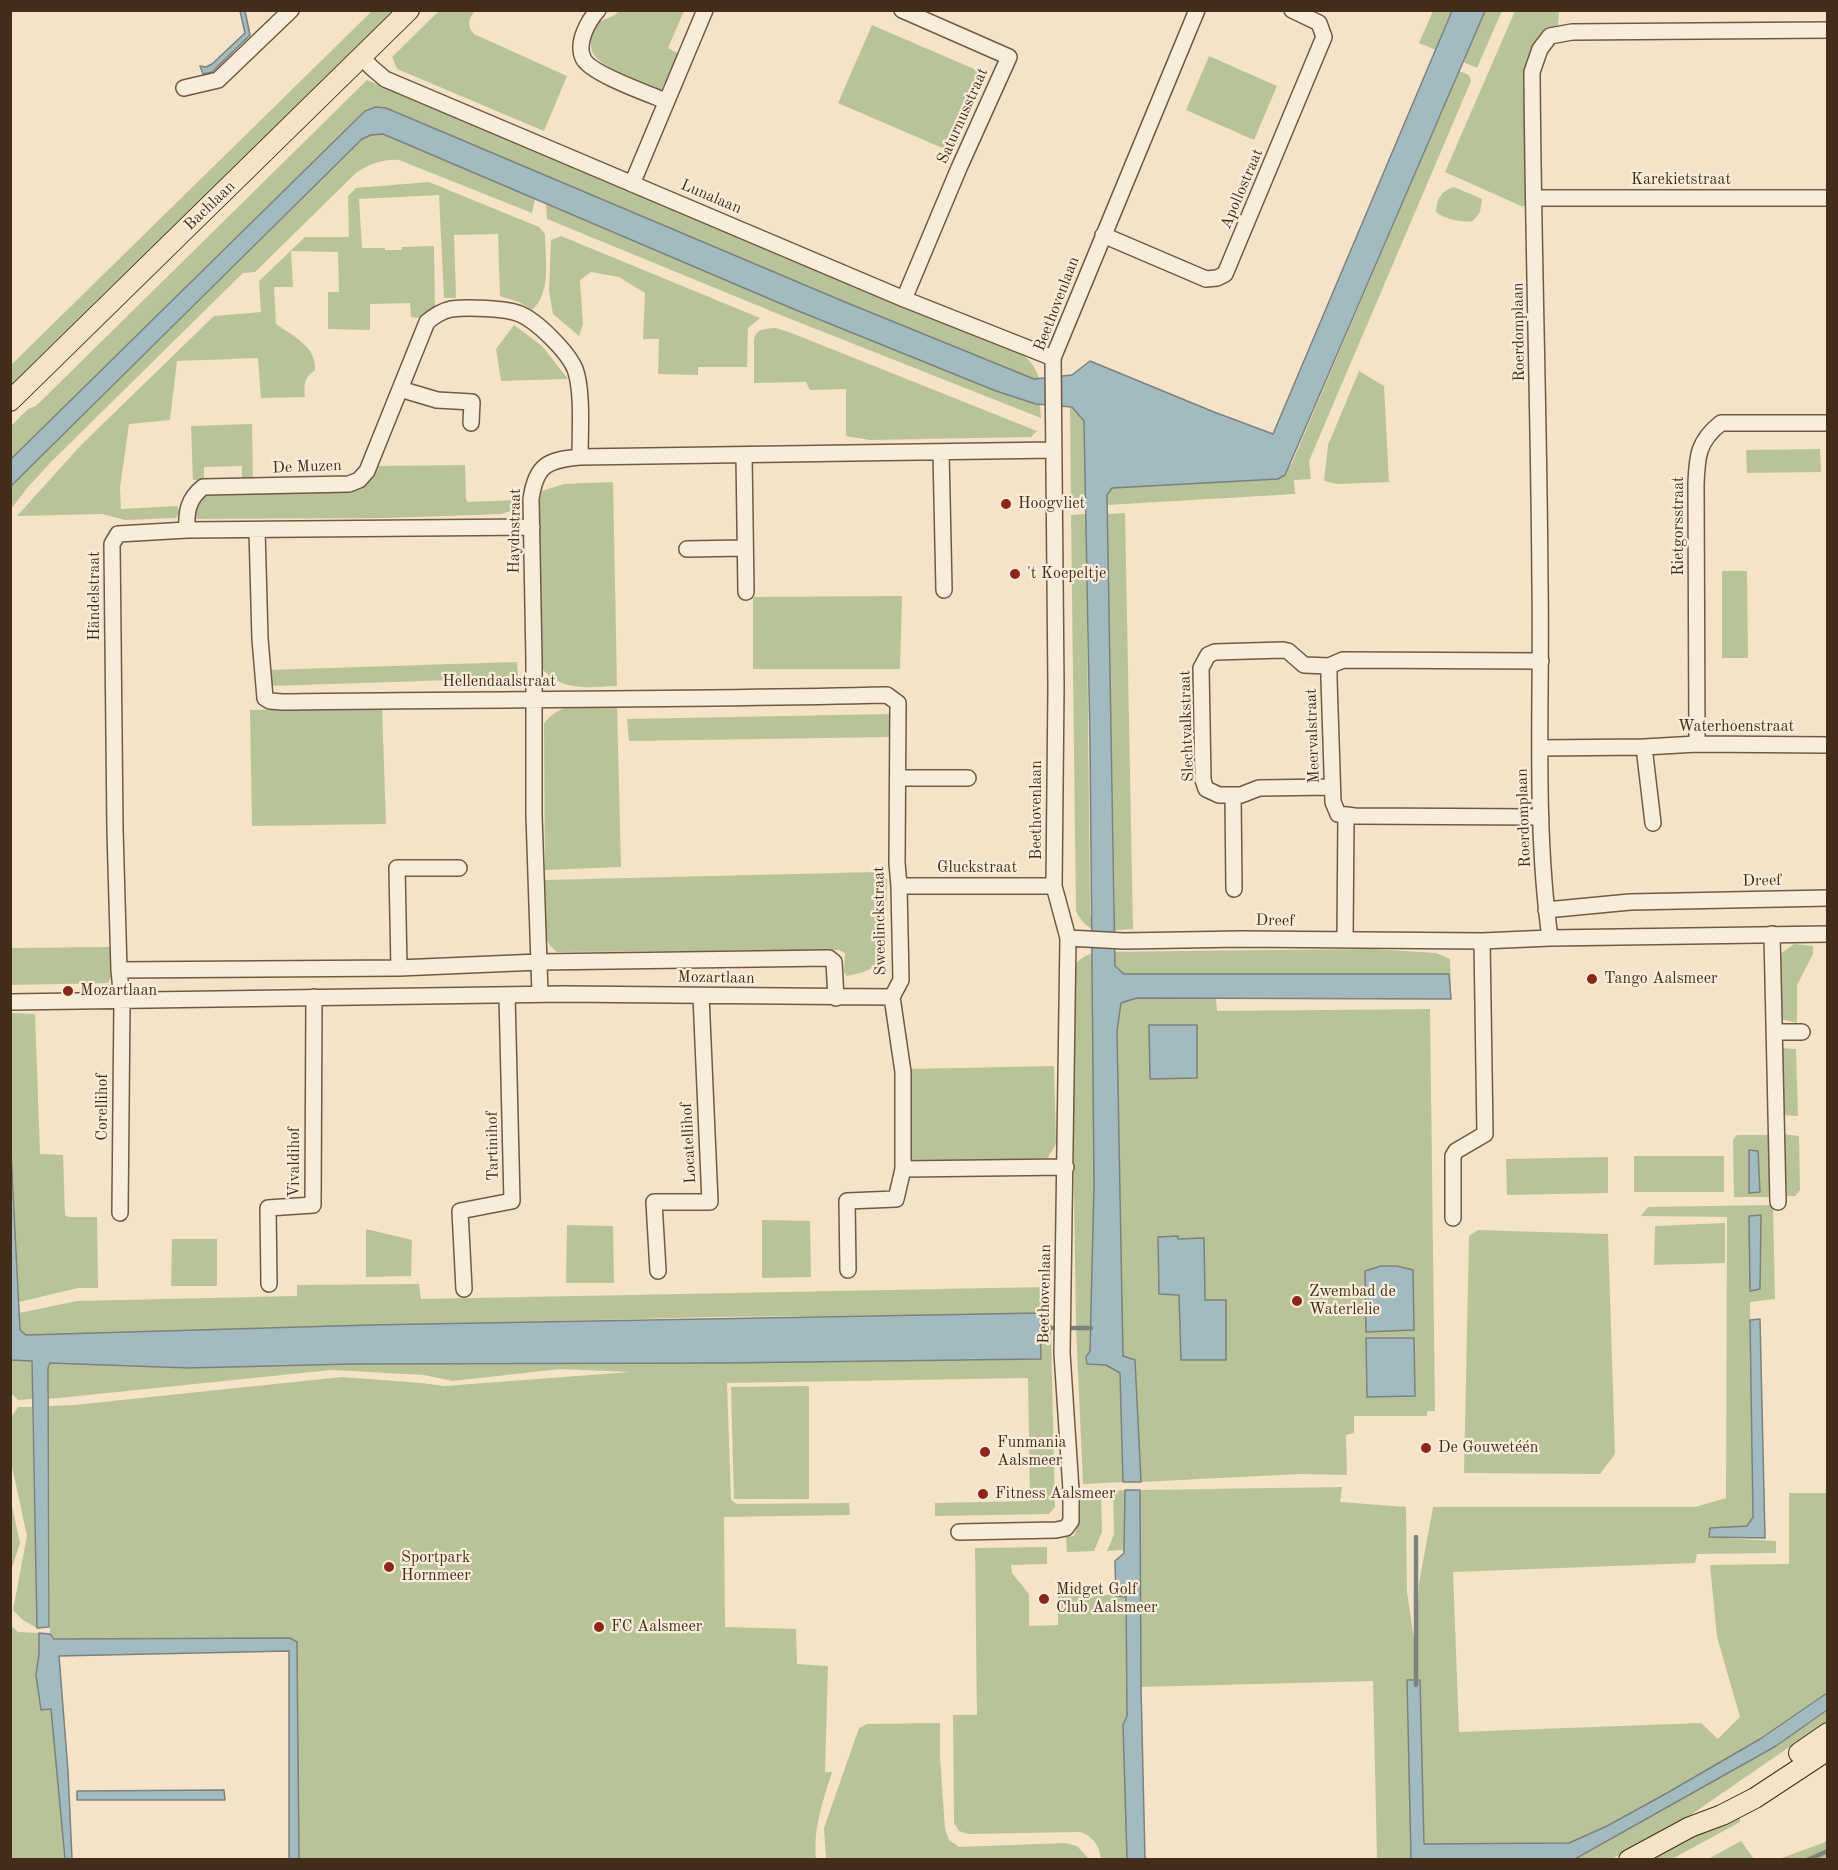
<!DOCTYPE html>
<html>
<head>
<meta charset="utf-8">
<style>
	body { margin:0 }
	#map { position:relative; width:1838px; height:1870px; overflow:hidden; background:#f5e3c7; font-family:"Old Standard TT",serif }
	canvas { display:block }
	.frame { position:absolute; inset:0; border:12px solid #432c19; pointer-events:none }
</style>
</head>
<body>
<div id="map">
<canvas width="1838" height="1870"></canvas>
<div class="frame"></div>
</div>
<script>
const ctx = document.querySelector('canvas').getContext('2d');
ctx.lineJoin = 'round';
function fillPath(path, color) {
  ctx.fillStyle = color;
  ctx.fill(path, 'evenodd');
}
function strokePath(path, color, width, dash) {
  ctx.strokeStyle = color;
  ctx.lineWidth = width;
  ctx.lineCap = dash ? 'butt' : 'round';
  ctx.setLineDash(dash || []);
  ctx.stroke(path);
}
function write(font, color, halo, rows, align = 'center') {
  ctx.font = font + ' "Old Standard TT",serif';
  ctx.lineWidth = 4.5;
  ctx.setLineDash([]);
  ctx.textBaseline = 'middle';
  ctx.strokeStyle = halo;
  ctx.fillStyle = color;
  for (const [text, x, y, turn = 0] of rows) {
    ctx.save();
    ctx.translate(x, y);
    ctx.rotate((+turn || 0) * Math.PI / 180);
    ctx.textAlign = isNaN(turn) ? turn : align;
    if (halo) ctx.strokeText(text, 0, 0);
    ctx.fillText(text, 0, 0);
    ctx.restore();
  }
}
fillPath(new Path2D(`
	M 1485,10 L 1502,11 L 1477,68 L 1463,62 Z
	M 372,11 L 398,11 L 11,391 L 11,365 Z
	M 439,11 L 475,11 C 468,19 467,26 474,34 L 567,76 L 544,131 L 397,69 L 392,57 Z
	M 620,11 L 684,11 L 668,48 L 679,54 L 661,90 C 644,83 598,68 592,51 C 589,41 592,32 595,23 L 613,16 Z
	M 1433,11 L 1452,11 L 1436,50 L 1419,43 Z
	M 1515,11 L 1559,11 L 1558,26 L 1564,27 L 1540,39 L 1529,206 L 1521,206 L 1445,172 Z
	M 872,25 L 981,72 L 947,150 L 838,103 Z
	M 1209,56 L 1277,86 L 1254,140 L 1186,110 Z
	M 1459,71 L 1469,75 L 1471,81 L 1309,461 L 1311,479 L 1294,480 L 1295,494 L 1107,505 L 1107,495 L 1111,488 L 1278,479 L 1292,463 Z
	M 367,80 L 1018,351 C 1029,359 1035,366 1039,378 L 1034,379 L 845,302 L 386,108 L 365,111 L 11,459 L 11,426 L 28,409 L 36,406 Z
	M 383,134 L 535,199 L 532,213 L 399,160 C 382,159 370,164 356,173 L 255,272 L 243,273 L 52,461 L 28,487 L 11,509 L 11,486 L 39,456 L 362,139 L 371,135 Z
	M 429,182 L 539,227 L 545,234 C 545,259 552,292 532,310 L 519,302 L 500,296 L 498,234 L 454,235 L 456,298 L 444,298 L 439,195 L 359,199 L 362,248 L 385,248 L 385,250 L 402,250 L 402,247 L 434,246 L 435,308 C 426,314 421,320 411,317 L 410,303 L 370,304 L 370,330 L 328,329 L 328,292 L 339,292 L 338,252 L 291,251 L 293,287 L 274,287 L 276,324 C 293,336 317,347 315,370 C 304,378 304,384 305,397 L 261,398 L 258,358 L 177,361 L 170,420 L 129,424 L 120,488 L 121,509 L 177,506 L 180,511 L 176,518 L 125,520 L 102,514 L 17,516 L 82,444 L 214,316 L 261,312 L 259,281 L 305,237 L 349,237 L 348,196 L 356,188 Z
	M 1454,187 L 1482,199 L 1480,212 L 1473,221 C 1462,223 1444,219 1436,212 C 1436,199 1442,190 1454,187 Z
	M 546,204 L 791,308 L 996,391 L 1040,404 L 1041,418 L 788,318 L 547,219 Z
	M 561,236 L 760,318 L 748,328 L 747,367 L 698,367 L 698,375 L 658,374 L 659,339 L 643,339 L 645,293 L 619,277 L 591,272 L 580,280 L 583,325 L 579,336 L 553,314 L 549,291 L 551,240 Z
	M 514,325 L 542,346 L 568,379 L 501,381 L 496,349 Z
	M 776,328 L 789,332 L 1037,431 L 1031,437 L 870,440 L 846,436 L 846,389 L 810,390 L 806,382 L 754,383 L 754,339 C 757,328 765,329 776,328 Z
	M 1359,371 L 1384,386 L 1389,482 L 1337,484 L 1324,481 L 1328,445 Z
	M 1070,406 L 1084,421 L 1086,506 L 1071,506 Z
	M 252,424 L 253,478 L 242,480 L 242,466 L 204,467 L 204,480 L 193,480 L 191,426 Z
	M 1820,449 L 1821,472 L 1747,473 L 1746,450 Z
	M 465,465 L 466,499 L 468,502 L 517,500 L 517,505 L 511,511 L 501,514 L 387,518 L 197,519 L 192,513 L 200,496 L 209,494 L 351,490 L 375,466 Z
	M 613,482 L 617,686 C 589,687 564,692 543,670 L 539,504 L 542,491 L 564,484 Z
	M 1125,513 L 1133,929 C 1107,930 1089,938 1076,911 L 1071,515 L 1086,514 L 1090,916 L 1115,916 L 1107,514 Z
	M 1722,571 L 1747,571 L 1748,658 L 1722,658 Z
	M 902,596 L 900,669 L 753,669 L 753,597 Z
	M 517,662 L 518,678 L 268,686 L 267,670 Z
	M 617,704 L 621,867 L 545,870 L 544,724 C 560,700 592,704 617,704 Z
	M 382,707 L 386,824 L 252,826 L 250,710 Z
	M 891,714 L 890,737 L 629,741 L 627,719 Z
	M 878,872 L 887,879 C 886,899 889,958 870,969 C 864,973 854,974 847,976 L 844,972 L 845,953 L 839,950 L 557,952 L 550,946 L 546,938 L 545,880 Z
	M 1794,944 L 1813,946 L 1813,954 L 1797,985 L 1797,1023 L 1781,1019 L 1780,954 Z
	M 110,947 L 111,977 L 108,983 L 11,985 L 11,948 Z
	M 1373,949 L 1436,953 L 1450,959 L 1451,999 L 1449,974 L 1123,974 L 1115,966 L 1094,1186 L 1090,1351 L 1086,1357 L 1087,1364 L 1106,1365 L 1120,1373 L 1123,1482 L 1083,1484 L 1076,1328 L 1071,987 C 1073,965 1074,960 1095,952 Z
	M 1137,998 L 1216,998 L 1217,1011 L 1430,1009 L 1435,1411 L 1427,1411 L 1427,1416 L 1354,1416 L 1354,1433 L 1346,1435 L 1347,1475 L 1300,1474 L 1141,1482 L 1135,1360 L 1123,1356 L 1117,1031 L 1121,1003 Z
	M 10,1013 L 35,1014 L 40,1154 L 63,1155 L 65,1215 L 68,1217 L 97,1217 L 98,1288 L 78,1288 L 19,1302 L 11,1130 Z
	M 1780,1048 L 1796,1049 L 1798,1116 L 1782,1115 Z
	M 1054,1066 L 1056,1144 L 1047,1159 L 1036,1162 L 916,1166 L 912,1161 L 910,1069 Z
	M 1783,1134 L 1799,1136 L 1800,1190 L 1795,1196 L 1784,1196 Z
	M 1737,1135 L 1773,1135 L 1774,1197 L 1734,1197 L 1733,1140 Z
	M 1634,1156 L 1724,1156 L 1724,1192 L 1634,1192 Z
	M 1608,1157 L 1608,1193 L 1507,1195 L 1506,1159 Z
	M 1773,1205 L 1775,1299 L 1750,1302 L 1753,1517 L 1747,1526 L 1710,1528 L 1709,1537 L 1776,1541 L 1776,1553 L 1697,1554 L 1695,1563 L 1453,1572 L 1459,1732 L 1701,1723 L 1718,1739 L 1740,1717 L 1717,1637 L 1710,1565 L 1789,1564 L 1789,1493 L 1827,1493 L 1827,1693 L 1760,1739 L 1667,1793 L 1607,1826 L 1569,1843 L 1423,1844 L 1420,1680 L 1408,1680 L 1411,1859 L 1377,1859 L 1373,1681 L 1141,1687 L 1140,1490 L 1342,1487 L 1340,1502 L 1406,1507 L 1407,1592 L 1416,1652 L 1419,1583 L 1433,1507 L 1695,1507 L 1726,1498 L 1727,1217 L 1641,1216 L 1648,1207 ZM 1761,1215 L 1760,1289 L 1750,1291 L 1749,1217 Z
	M 762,1220 L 810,1221 L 811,1277 L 762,1278 Z
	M 1725,1223 L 1725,1263 L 1654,1265 L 1655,1226 Z
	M 567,1225 L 613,1226 L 614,1283 L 566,1283 Z
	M 366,1229 L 412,1240 L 411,1276 L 366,1277 Z
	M 1478,1230 L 1608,1234 L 1615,1454 L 1600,1474 L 1464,1473 L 1469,1236 Z
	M 172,1239 L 217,1239 L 217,1286 L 171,1286 Z
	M 419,1284 L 421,1299 L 1044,1287 L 1050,1290 L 1055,1507 L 1049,1514 L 935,1516 L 935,1503 L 1030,1501 L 1028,1378 L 727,1383 L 731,1500 L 737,1504 L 849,1503 L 850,1515 L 724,1517 L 725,1627 L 796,1629 L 797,1664 L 828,1666 L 825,1772 L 832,1772 C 823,1801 813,1829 816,1859 L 299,1859 L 297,1642 L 54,1639 L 50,1634 L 49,1406 L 74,1405 L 342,1377 L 422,1383 L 444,1386 L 630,1372 L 560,1369 L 453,1381 L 424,1375 L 331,1370 L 49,1399 L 48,1367 L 50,1363 L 189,1368 L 352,1364 L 724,1363 L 1041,1359 L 1040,1314 L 713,1317 L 26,1335 L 20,1330 L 19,1313 L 77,1301 L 297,1296 L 297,1285 Z
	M 10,1360 L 32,1361 L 32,1399 L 18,1400 L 11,1393 Z
	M 809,1386 L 809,1499 L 734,1499 L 731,1387 Z
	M 18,1407 L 32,1407 L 37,1628 L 23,1620 L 13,1610 L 27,1536 L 11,1462 L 10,1419 Z
	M 1125,1490 L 1124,1550 L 1107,1551 L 1114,1534 L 1113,1491 Z
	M 1083,1494 L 1101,1494 L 1102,1532 L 1094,1551 L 1067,1552 L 1066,1537 L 1074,1536 L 1078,1526 L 1078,1500 Z
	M 10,1496 L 20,1543 L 11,1571 L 10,1571 Z
	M 1047,1547 L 1047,1564 L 1011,1565 L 1012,1573 L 1029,1594 L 1029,1626 L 1058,1625 L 1058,1584 L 1087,1597 L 1116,1594 L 1126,1596 L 1127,1716 L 1123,1725 L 1127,1859 L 1101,1859 C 1099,1845 1094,1838 1081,1832 L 968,1834 L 959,1831 L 954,1823 L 953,1715 L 977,1715 L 975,1548 Z
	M 10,1625 L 18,1632 L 39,1633 L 39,1654 L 36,1675 L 41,1709 L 51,1708 L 65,1859 L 11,1859 Z
	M 1827,1710 L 1827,1721 L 1692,1814 L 1628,1851 L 1611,1859 L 1575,1860 L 1776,1746 Z
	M 940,1723 L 940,1756 L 945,1829 L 949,1840 L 959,1847 L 1065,1843 L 1077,1846 L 1089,1859 L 826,1859 L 824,1828 L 859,1728 L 867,1724 Z
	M 1740,1817 L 1740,1822 L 1672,1859 L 1647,1860 L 1690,1835 Z
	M 1827,1840 L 1827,1859 L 1779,1859 L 1825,1842 Z
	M 1741,1841 L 1754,1859 L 1708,1859 L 1710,1858 Z`), '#b8c498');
const water = new Path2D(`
	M 240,11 L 245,11 L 250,35 L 212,72 L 203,74 L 200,66 L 206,67 L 212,64 L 245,33 Z
	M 1452,11 L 1485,11 L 1285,475 L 1278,479 L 1112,488 L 1107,495 L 1115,966 L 1124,974 L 1449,974 L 1451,999 L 1137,998 L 1121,1003 L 1117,1031 L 1123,1356 L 1135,1360 L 1141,1482 L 1123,1482 L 1120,1373 L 1106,1365 L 1087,1364 L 1086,1357 L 1090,1351 L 1094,1186 L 1090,742 L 1084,421 L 1072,407 L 1036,404 L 996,391 L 791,308 L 383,134 L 371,135 L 362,139 L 11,486 L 11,459 L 365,111 L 376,107 L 386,108 L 845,302 L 1034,379 L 1072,375 L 1090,361 L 1214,412 L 1273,434 Z
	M 1149,1025 L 1197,1025 L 1197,1078 L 1150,1079 Z
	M 10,1130 L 20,1330 L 26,1335 L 370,1325 L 1040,1313 L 1041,1359 L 724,1363 L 352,1364 L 189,1368 L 50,1363 L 48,1368 L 49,1627 L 37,1628 L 32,1361 L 11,1360 Z
	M 1749,1150 L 1758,1151 L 1760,1192 L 1749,1193 Z
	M 1761,1215 L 1760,1289 L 1750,1291 L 1749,1216 Z
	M 1178,1236 L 1178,1239 L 1204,1238 L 1205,1300 L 1226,1300 L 1226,1360 L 1181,1360 L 1179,1295 L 1159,1294 L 1158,1237 Z
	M 1381,1266 L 1397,1266 L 1413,1270 L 1414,1330 L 1366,1332 L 1365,1271 Z
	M 1760,1319 L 1765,1538 L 1709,1537 L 1710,1528 L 1747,1526 L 1753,1517 L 1750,1320 Z
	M 1366,1338 L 1414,1338 L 1415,1396 L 1367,1397 Z
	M 1125,1490 L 1140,1490 L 1141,1687 L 1145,1859 L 1127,1859 L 1123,1725 L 1127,1716 L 1126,1597 L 1116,1596 L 1115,1561 L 1124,1553 L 1124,1550 Z
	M 39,1633 L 50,1634 L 54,1639 L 290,1638 L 297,1642 L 299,1859 L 289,1859 L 289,1651 L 59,1656 L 68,1771 L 72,1859 L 65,1859 L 51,1709 L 41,1710 L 36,1675 L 39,1654 Z
	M 1407,1680 L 1420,1680 L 1424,1844 L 1569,1843 L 1607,1826 L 1667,1793 L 1760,1739 L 1827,1693 L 1827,1710 L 1776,1746 L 1575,1859 L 1411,1859 Z
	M 224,1790 L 225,1800 L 77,1800 L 77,1791 Z`);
fillPath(water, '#a2bbc0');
strokePath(water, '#7c827d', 1.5);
strokePath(new Path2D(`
	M 1041,1328 L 1091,1328
	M 1416,1537 L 1416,1685
	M 1807,1860 L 1828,1851`), '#7c827d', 4.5);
const minor = new Path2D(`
	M 598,10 C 588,21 576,43 583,58 C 589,73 649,94 666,101
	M 902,10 L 1009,57 L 959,168 L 904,299
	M 362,57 L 371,67 L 385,79 L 904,299 L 1053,358
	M 184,88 L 218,80 L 291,10
	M 632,184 L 705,10
	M 1534,198 L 1828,198
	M 1103,235 L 1206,279 L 1217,278 L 1225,274 L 1324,37 L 1319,23 L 1292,10
	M 400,389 L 437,400 L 472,402 L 471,423
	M 941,452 L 944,590
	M 744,455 L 746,592
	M 187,530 C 186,512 188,499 203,487 L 349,484 L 359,480 L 367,471 L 427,322 C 434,316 442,311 451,309 C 467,307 506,308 520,314 C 537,321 568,352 575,369 C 583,390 580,433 580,457
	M 257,530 L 260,639 L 265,698 L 270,701 L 282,702 C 484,699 685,700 887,695 L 898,703 L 897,863 L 899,886 L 901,980 L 892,997 L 903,1072 L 903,1169 L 896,1199 L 847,1201 L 848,1270
	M 687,549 L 745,548
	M 1329,666 L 1304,665 L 1288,651 L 1283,650 L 1215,652 L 1208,655 L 1201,668 L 1203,780 L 1206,789 L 1219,795 L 1241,795 L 1259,788 L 1332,787
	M 1697,744 L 1696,484 C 1697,456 1698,441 1721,423 L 1828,423
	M 1644,747 L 1653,823
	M 1540,748 L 1644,747 L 1697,744 L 1828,745
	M 898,778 L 968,778
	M 1233,795 L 1234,889
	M 1541,817 L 1355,816 L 1338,814 L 1333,802 L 1329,679 L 1329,666 L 1343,660 L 1541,661
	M 899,886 L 1054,886
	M 1546,910 L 1630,902 L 1828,898
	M 1772,934 L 1778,1202
	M 1068,938 L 1124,941 L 1241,939 L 1482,941 L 1550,938 L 1828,934
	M 1550,938 C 1534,822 1542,702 1540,585 C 1539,414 1533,243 1532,72 L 1540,49 L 1550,36 L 1572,32 L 1828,30
	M 1345,940 L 1346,815
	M 399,968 L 397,868 L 459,868
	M 119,970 L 399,968 L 539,962 L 829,958 L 834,962 L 836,998
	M 540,994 L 534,815 L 534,661 L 531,499 C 536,465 547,460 580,457 L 1054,450
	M 10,1002 L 563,994 L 892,997
	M 1775,1032 L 1802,1032
	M 903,1169 L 1066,1167
	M 120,1213 L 122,1001 L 119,970 L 115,830 L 112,544 L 118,534 L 187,530 L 532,527
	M 1453,1218 L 1453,1156 L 1456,1151 L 1485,1134 L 1482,941
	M 658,1271 L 654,1202 L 710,1202 L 701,996
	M 269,1284 L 268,1208 L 313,1205 L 314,997
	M 464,1289 L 460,1211 L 512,1201 L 507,995
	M 959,1532 L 1056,1530 L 1066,1528 L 1071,1521 L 1071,1490 L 1062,1353 L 1068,938 L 1054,886 L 1056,687 L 1053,358 L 1197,10`);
const major = new Path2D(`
	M 10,401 L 409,10
	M 1799,1753 L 1828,1733
	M 1629,1860 L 1690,1827 L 1722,1815 L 1755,1798 L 1828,1750`);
strokePath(minor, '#705a44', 18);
strokePath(major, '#432c19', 22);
strokePath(minor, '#f8eddb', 15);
strokePath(major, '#f5e3c7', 20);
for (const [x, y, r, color] of [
	[1006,504,6,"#8f2418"],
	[1015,574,6,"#8f2418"],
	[1592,979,6,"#8f2418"],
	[68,991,6,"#8f2418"],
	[1297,1301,6,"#8f2418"],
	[1426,1448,6,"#8f2418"],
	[985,1452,6,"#8f2418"],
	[983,1494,6,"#8f2418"],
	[389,1567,6,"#8f2418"],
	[1044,1599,6,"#8f2418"],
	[599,1627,6,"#8f2418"]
]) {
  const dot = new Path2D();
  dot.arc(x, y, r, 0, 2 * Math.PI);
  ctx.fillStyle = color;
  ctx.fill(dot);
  strokePath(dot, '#f8eddb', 2);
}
write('16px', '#432c19', '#f8eddb', [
	["Saturnusstraat",963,116,-66],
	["Karekietstraat",1681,180],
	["Apollostraat",1242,189,-67],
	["Lunalaan",711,197,23],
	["Bachlaan",210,206,-44],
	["Beethovenlaan",1057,304,-69],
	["Roerdomplaan",1519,332,-91],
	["De Muzen",307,467,-2],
	["Rietgorsstraat",1679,526,-90],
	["Haydnstraat",515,531,-89],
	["Händelstraat",95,596,-90],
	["Hellendaalstraat",499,682],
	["Slechtvalkstraat",1187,726,-92],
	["Waterhoenstraat",1736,727],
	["Meervalstraat",1313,736,-92],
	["Beethovenlaan",1037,810,-90],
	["Roerdomplaan",1524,818,-92],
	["Gluckstraat",977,868],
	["Dreef",1762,881,-1],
	["Sweelinckstraat",880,921,-91],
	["Dreef",1275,921,1],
	["Mozartlaan",716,978,1],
	["Corellihof",103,1107,-90],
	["Locatellihof",689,1143,-93],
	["Tartinihof",493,1146,-91],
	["Vivaldihof",295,1162,-90],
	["Beethovenlaan",1045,1294,-89]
]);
write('16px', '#432c19', '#f8eddb', [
	["Hoogvliet",1018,504],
	["'t Koepeltje",1027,574],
	["Tango Aalsmeer",1604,979],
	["Mozartlaan",80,991],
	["Zwembad de",1309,1292],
	["Waterlelie",1309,1310],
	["Funmania",997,1443],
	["Aalsmeer",997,1461],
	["De Gouwetéén",1438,1448],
	["Fitness Aalsmeer",995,1494],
	["Sportpark",401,1558],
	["Hornmeer",401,1576],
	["Midget Golf",1056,1590],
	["Club Aalsmeer",1056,1608],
	["FC Aalsmeer",611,1627]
], 'left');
</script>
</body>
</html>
